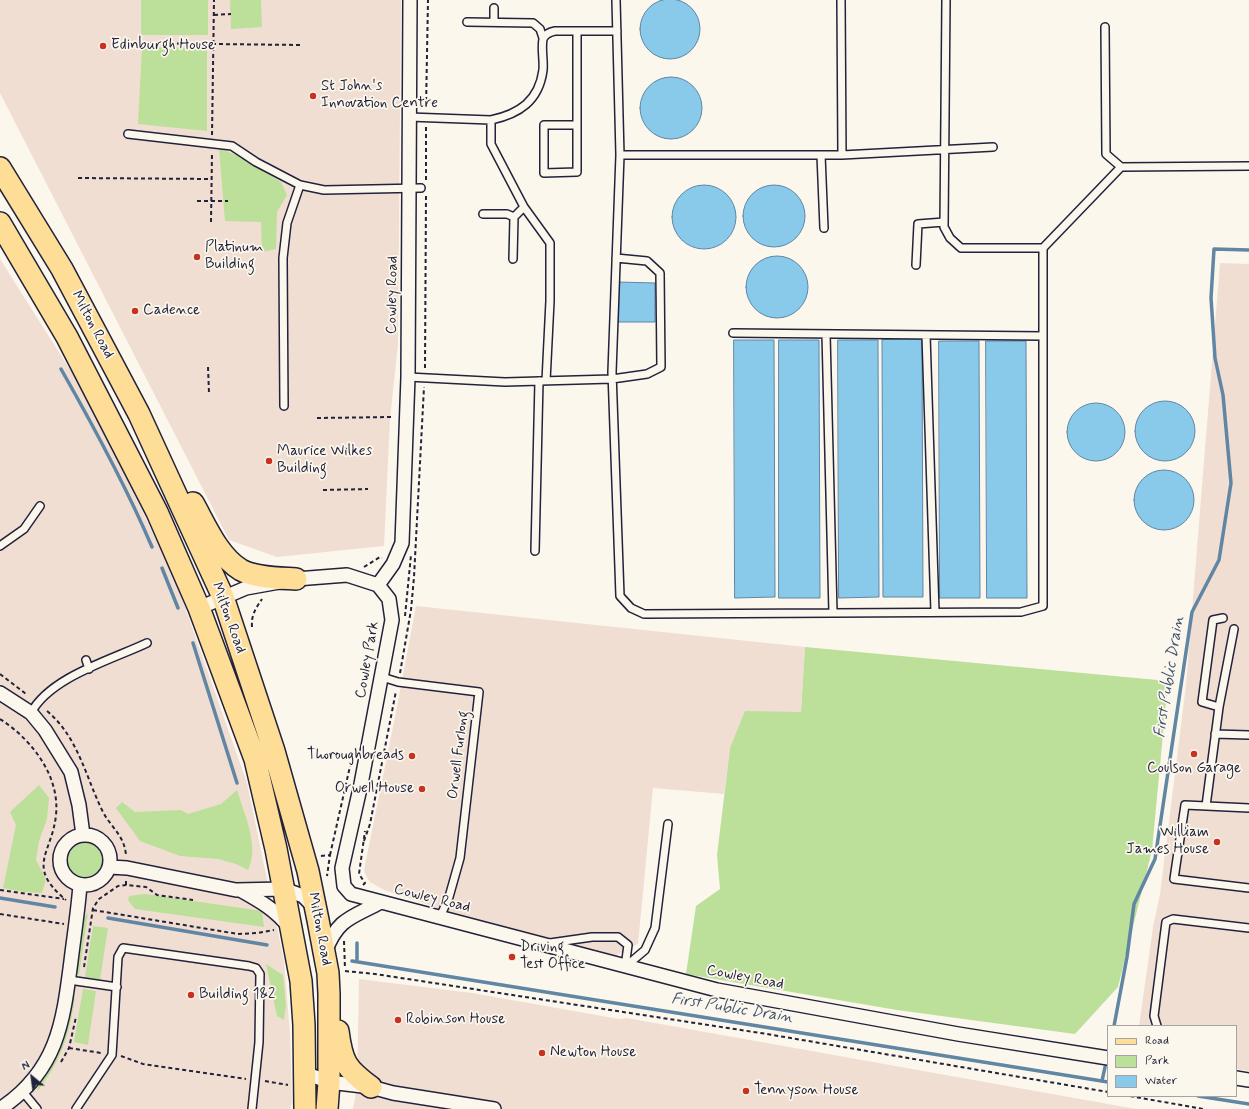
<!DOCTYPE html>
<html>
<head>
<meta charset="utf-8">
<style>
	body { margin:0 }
	#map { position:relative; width:1249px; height:1109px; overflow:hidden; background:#fbf7ec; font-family:Mynerve,sans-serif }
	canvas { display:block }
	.legend { position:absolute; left:1107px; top:1025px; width:130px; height:72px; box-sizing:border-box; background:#fbf7ec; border:1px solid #a4a2a5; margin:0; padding:5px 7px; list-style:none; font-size:12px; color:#22223b }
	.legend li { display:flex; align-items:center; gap:8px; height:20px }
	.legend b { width:20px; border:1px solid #a4a2a5 }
	.north { position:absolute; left:12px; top:1057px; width:40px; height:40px; -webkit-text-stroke:3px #fbf7ec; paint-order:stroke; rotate:331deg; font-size:11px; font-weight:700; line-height:16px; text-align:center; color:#22223b }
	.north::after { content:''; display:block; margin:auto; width:14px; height:18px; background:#22223b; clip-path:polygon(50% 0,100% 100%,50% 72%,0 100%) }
</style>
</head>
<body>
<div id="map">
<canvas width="1249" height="1109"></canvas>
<ul class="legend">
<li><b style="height:5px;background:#fedd96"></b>Road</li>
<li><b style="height:11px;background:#bcdf9a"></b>Park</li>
<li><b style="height:11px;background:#89c9ea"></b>Water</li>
</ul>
<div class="north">N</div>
</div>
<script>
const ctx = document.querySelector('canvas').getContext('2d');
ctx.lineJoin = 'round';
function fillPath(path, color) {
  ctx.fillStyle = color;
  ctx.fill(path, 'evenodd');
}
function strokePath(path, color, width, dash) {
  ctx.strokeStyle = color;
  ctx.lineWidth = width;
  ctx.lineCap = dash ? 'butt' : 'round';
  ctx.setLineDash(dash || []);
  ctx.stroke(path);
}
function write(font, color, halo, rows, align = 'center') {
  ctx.font = font + ' Mynerve,sans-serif';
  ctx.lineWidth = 3.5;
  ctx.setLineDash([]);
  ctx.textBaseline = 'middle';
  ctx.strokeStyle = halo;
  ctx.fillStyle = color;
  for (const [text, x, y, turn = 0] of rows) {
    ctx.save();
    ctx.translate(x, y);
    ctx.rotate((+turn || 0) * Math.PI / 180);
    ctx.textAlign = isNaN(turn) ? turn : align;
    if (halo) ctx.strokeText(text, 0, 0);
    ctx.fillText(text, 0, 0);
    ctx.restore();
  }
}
fillPath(new Path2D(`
	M 0,0 L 401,0 L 398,344 L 390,419 L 384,546 L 277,557 L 229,540 L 0,93 Z
	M 0,259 L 86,395 L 175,579 L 247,783 L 284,961 L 290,1033 L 292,1102 L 290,1109 L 0,1109 Z
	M 1220,263 L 1249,264 L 1249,1071 L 1236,1069 L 1236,1026 L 1139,1026 L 1153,927 L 1160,894 L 1186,685 Z
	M 416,606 L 805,647 L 801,712 L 730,748 L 724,794 L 653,788 L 638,944 L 611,958 L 486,924 L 384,890 L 370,882 L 366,876 L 364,870 L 396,712 Z
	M 359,979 L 472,993 L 619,1019 L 627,1018 L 1136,1109 L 353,1109 L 357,1086 Z`), '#f1ded3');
fillPath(new Path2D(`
	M 141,0 L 208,0 L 208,35 L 141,35 Z
	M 230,0 L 261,0 L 262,27 L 231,29 Z
	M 142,47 L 207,48 L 207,131 L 138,124 Z
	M 219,148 L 238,156 L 281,182 L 287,195 L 277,212 L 276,249 L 262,252 L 261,222 L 225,221 Z
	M 805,647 L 1168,681 L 1152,850 L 1118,987 L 1075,1034 L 897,1010 L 686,974 L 696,906 L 720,889 L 717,855 L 730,748 L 745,711 L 801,712 Z
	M 39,785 L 49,798 L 47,819 L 39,841 L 36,860 L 46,879 L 42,893 L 24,892 L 3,888 L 16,825 L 10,812 Z
	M 237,790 C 244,814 260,846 248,870 L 236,864 L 218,859 L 180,856 L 140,841 L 116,808 L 122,802 L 135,812 L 181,810 L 188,814 L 221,804 Z
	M67 861a18 18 0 1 1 36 0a18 18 0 1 1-36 0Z
	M 145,894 L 262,911 L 264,927 L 135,909 L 128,900 L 129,896 Z
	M 88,913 L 79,975 C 77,972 75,969 75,967 C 74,956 80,918 88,913 Z
	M 93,926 L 108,928 L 100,980 L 85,977 Z
	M 266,964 L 283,975 L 286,1005 L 284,1020 L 277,1016 Z
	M 83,989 L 96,991 L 88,1045 L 74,1042 Z
	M 75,996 C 70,1035 61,1061 37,1092 L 38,1084 L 69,1002 Z`), '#bcdf9a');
const water = new Path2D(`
	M640 29a30 30 0 1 1 60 0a30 30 0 1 1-60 0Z
	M640 108a31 31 0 1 1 62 0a31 31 0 1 1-62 0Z
	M743 216a31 31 0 1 1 62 0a31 31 0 1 1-62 0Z
	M672 217a32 32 0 1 1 64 0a32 32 0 1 1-64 0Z
	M746 287a31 31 0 1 1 62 0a31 31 0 1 1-62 0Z
	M 618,282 L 655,283 L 655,322 L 618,322 Z
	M 922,339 L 923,597 L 883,597 L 882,340 Z
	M 734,340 L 774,340 L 775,597 L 735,598 Z
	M 779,340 L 819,340 L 820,598 L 779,598 Z
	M 838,340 L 878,340 L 879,597 L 839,598 Z
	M 939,341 L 979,341 L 980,598 L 940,598 Z
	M 986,341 L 1026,341 L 1027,598 L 987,598 Z
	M1135 431a30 30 0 1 1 60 0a30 30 0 1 1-60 0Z
	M1067 432a29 29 0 1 1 58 0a29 29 0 1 1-58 0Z
	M1134 500a30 30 0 1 1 60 0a30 30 0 1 1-60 0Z`);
fillPath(water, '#89c9ea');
strokePath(water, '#6086a4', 1);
strokePath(new Path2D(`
	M 61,369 C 94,427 126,486 152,547
	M 162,568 L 178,608
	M 193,643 L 237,783
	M 0,898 L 55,907
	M 108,918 L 267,945
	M 352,961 L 1108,1082
	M 357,961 L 357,943
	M 1114,1026 L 1127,957 L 1134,904 L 1155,859 L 1192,612 L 1219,560 L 1231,483 L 1223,395 L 1215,358 L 1211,298 L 1214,249 L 1249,250
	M 1102,1081 L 1105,1067
	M 1198,1096 L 1249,1104`), '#6086a4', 3.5);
const service = new Path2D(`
	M 616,0 L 620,155 L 842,155 L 993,147
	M 841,0 L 842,155
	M 946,0 L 944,227 L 950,238 L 961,248 L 1043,248
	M 467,22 L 533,23 L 540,29 L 543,38
	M 494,22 L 494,8
	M 1105,27 L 1106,154 L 1121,167 L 1249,166
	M 577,31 L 577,172 L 544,173 L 544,125 L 577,125
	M 409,117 L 491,120 C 519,114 539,101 543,70 C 544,60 541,49 543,39 C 545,34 550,32 555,31 L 617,31
	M 491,120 L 491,144 L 524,207 L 550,243 L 550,301 L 546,381
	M 128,134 L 232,146 L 256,162 L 300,185 L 324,190 L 421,188
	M 620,155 L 612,372 L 620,596 L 631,608 L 644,614 L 1021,612 L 1043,606 L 1043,248 L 1121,167
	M 821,155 L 824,228
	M 483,214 L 507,214 L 514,217
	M 513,259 L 514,217 L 524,207
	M 916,265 L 918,224 L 944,222
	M 733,333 L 1043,336
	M 826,334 L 833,613
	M 926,335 L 935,612
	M 408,377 L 505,382 L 612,379 L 647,374 L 661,367 L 660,273 L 647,261 L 616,258
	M 284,406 L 283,258 L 287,223 L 300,185
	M 0,546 L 24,529 L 40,506
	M 535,551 L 539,381
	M 86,660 L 89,669
	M 382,677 L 398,682 L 479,692 L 460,858 L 449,897 L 440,917
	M 1219,707 L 1202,702 L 1213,620 L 1223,618
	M 31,713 C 50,677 111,660 147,643
	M 1215,734 L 1249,735
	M 1206,806 L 1219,707 L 1234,629
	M 1249,808 L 1185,805 L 1174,879 L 1249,888
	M 550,943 L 592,937 L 618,937 L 628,945 L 625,967
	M 625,967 L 645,950 L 655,928 L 668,824
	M 69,980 L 117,987
	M 1157,1026 L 1154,1016 L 1166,922 L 1173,919 L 1249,928
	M 23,1092 L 37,1109
	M 76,1109 L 112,1055 L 118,957 L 123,948 L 249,966 L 256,968 L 260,974 L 259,1042 L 252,1109`);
const minor = new Path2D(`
	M 378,585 L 393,564 L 402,543 L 408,377 L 410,0
	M 199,608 L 246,588 L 296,579 L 347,575 L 378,585 L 389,599 L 392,620 L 361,784 L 342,868 L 344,886 L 351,894 L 717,990 L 958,1034 L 1108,1058
	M 0,693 L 31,713 L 45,730 L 71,772 L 79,805 L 83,835
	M60 860a25 25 0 1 1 50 0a25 25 0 1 1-50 0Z
	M 110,867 L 127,868 L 236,890 L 284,889 L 303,896 L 315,908
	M 242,891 C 260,901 276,910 289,927
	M 325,952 C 338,918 351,918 381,902
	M 305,1073 L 329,1082 L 371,1087 L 393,1093 L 494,1109
	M 1236,1078 L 1249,1080
	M 0,1109 C 57,1071 63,1024 71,961 C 74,936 78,911 80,885`);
const primary = new Path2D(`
	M 0,168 L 62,269 L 139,414 L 223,597 L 274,751 L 308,871 L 318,920 L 328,973 L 329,994 L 329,1082 L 327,1109
	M 0,223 L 67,337 L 157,512 L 199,608 L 255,759 L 276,849 L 301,981 L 304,1025 L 305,1109
	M 193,503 C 206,526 218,556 241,570 C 255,578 281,578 296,579
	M 338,1031 C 342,1062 346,1069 371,1087`);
strokePath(service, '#22223b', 10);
strokePath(minor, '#22223b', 16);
strokePath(primary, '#22223b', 24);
strokePath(new Path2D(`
	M 214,15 L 231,14
	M 128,43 L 300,45
	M 426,108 L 428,0
	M 212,135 L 214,0
	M 78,178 L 211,179
	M 426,180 L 426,127
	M 197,201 L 228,201
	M 211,222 L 212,153
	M 208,367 L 209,393
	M 425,368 L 426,195
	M 317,418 L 393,417
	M 323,490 L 368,489
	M 364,567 L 380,557 L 382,558
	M 405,616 L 411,555
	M 252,627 C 251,615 256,608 262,599
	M 400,673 L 411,610 L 414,577 L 424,387
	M 0,674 L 26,694
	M 47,711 C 78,737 85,775 102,810 C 110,827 124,834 126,855
	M 0,719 C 31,739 60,775 56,815 C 52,854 25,866 66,900
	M 364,841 L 370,824 L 396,691
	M 330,855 L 353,753
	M 321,856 L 330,855 L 327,876
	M 126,885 L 126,880
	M 363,885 L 365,883 L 359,874 L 365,831
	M 0,890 L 64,899
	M 93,910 L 238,934 L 258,933 L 274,930
	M 0,914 L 64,924
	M 344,941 L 345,969
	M 84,967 L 93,908 L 99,899 L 118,886 L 126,885 L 146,887 L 157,895 L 193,900
	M 345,971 L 375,974 L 767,1034 L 1108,1092
	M 69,1048 L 101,1053
	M 121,1056 L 143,1064 L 246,1079
	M 61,1062 L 69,1048 L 76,1017
	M 265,1081 L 288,1085
	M 1130,1096 L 1203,1109`), '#22223b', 2, [4, 3]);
strokePath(service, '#fbf7ec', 7);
strokePath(minor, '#fbf7ec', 13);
strokePath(primary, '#fedd96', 21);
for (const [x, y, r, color] of [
	[103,46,4,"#c8321e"],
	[313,96,4,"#c8321e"],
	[197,257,4,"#c8321e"],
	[135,311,4,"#c8321e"],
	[269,461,4,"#c8321e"],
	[1194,754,4,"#c8321e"],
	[412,756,4,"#c8321e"],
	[422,789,4,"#c8321e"],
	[1217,842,4,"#c8321e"],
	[512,957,4,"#c8321e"],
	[191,995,4,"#c8321e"],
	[398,1020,4,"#c8321e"],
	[542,1053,4,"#c8321e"],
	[746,1091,4,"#c8321e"]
]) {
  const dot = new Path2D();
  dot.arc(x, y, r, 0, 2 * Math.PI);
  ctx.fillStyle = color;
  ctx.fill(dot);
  strokePath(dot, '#fbf7ec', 1.5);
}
write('15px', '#22223b', '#fbf7ec', [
	["Edinburgh House",111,46],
	["St John's",321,87],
	["Innovation Centre",321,104],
	["Platinum",205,248],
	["Building",205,265],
	["Cadence",143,311],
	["Maurice Wilkes",277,452],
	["Building",277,469],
	["Thoroughbreads",404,756,"right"],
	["Coulson Garage",1194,769,"center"],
	["Orwell House",414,789,"right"],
	["William",1209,833,"right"],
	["James House",1209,850,"right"],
	["Driving",520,948],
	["Test Office",520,965],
	["Building 1&2",199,995],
	["Robinson House",406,1020],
	["Newton House",550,1053],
	["Tennyson House",754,1091]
], 'left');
write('15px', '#22223b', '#fbf7ec', [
	["Cowley Road",393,295,-89],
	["Milton Road",92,325,62],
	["Milton Road",228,618,70],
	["Cowley Park",368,660,-80],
	["Orwell Furlong",459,755,-83],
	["Cowley Road",432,899,14],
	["Milton Road",319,929,79],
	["Cowley Road",745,978,11]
]);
write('italic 16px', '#415470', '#fbf7ec', [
	["First Public Drain",1170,677,-81],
	["First Public Drain",732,1009,9]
]);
</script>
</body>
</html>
